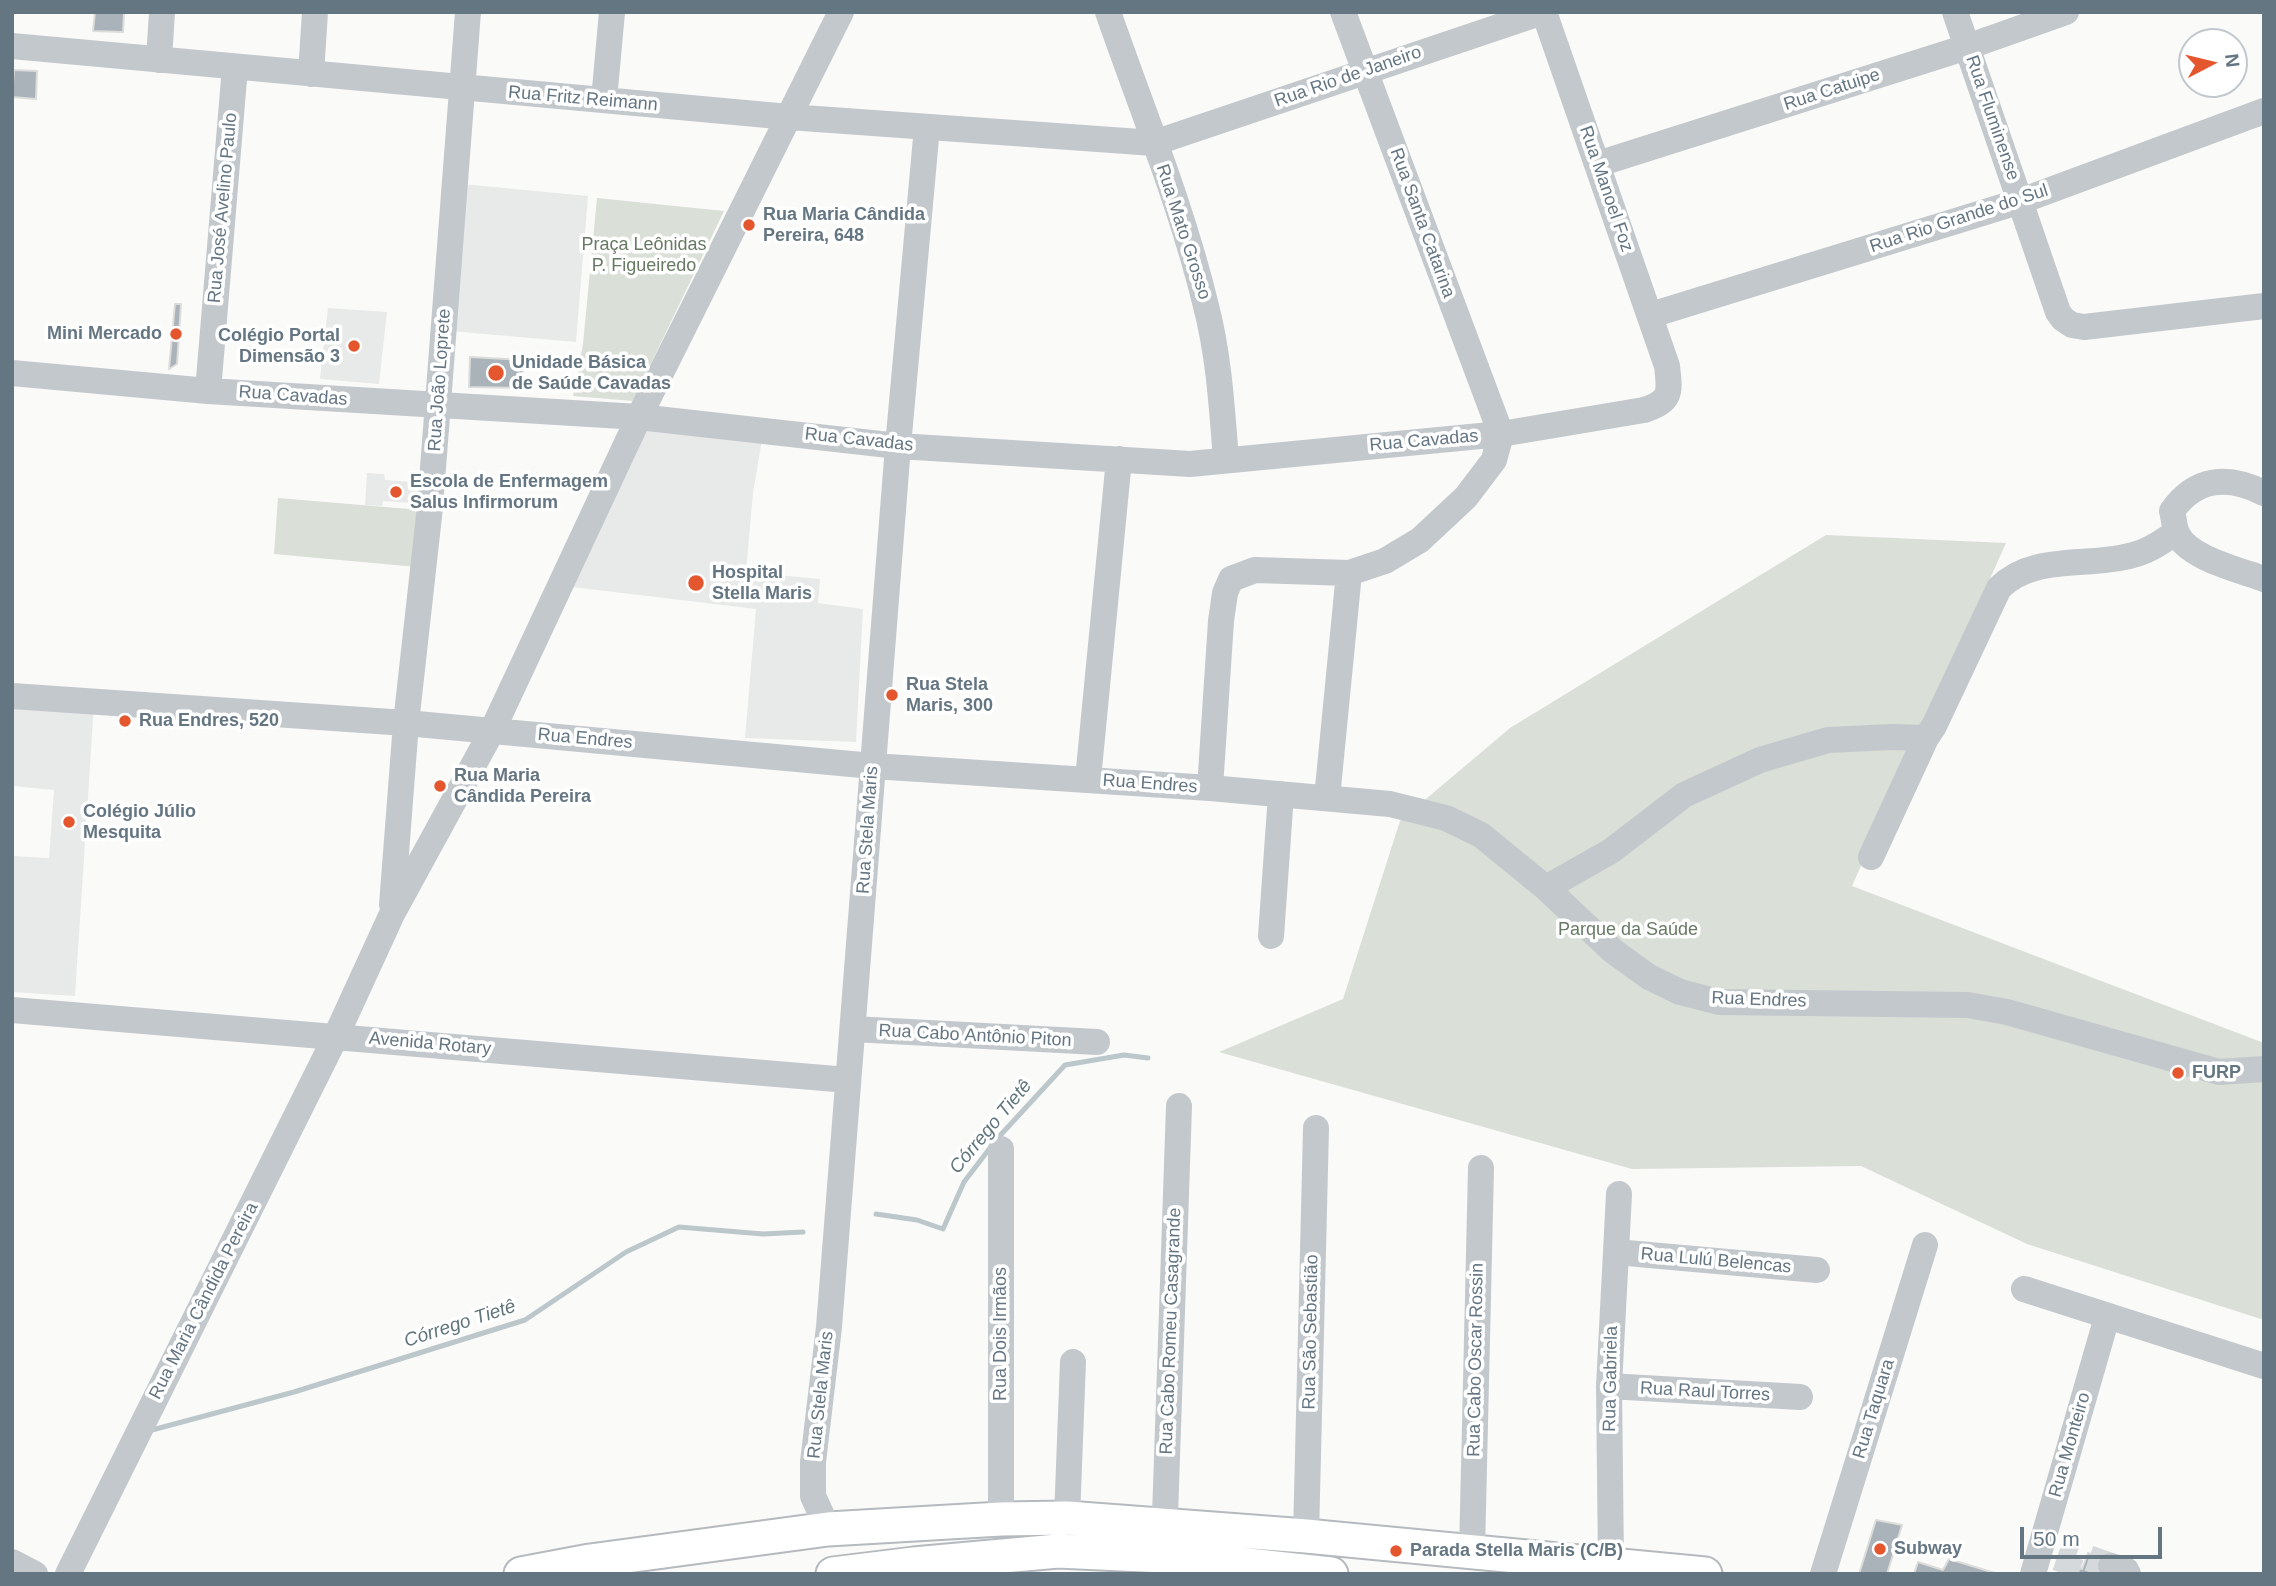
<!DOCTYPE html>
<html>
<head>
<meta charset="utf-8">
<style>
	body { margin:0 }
	#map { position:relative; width:2276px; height:1586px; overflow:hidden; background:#fafaf8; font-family:Helvetica,sans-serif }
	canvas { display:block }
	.frame { position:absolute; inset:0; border:14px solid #657683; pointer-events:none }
	.north { position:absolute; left:2178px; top:28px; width:70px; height:70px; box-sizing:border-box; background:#fff; border:2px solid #c1c8cd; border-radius:50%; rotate:83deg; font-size:19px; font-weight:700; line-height:28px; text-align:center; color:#657683 }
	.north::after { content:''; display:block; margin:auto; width:24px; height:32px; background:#e4572e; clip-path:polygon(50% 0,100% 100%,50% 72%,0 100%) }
	.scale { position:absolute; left:2020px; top:1527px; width:142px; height:32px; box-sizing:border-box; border:4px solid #657683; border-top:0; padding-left:9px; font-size:21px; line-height:24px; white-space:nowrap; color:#657683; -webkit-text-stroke:5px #fff; paint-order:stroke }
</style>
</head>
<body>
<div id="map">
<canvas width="2276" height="1586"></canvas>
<div class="frame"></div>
<div class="north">N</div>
<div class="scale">50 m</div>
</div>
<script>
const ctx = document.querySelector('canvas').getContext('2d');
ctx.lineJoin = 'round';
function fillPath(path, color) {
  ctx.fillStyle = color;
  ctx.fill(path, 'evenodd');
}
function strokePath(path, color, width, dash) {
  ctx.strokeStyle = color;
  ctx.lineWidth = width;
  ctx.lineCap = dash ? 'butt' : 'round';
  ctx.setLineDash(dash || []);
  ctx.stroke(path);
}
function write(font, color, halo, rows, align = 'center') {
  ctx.font = font + ' Helvetica,sans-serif';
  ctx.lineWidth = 7;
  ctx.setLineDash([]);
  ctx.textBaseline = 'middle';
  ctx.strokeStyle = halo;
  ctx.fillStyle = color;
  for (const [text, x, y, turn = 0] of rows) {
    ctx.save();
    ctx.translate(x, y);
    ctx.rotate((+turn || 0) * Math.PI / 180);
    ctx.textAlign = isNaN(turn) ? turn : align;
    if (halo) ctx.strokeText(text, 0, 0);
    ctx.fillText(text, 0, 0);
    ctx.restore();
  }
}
fillPath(new Path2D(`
	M 462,184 L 588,196 L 576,342 L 451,331 Z
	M 328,308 L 387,312 L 379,384 L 320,379 Z
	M 641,422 L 762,440 L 753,493 L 746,572 L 820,579 L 818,603 L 863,609 L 856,742 L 745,738 L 756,609 L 572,587 Z
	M 367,473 L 384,474 L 385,480 L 413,482 L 414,477 L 426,477 L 424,507 L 412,506 L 411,503 L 383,501 L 382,506 L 365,505 Z
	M 12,699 L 94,704 L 75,996 L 12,992 L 12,856 L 49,858 L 54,790 L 12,786 Z`), '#e8e9e9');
fillPath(new Path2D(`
	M 597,198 L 724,211 L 633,401 L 573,396 L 583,344 Z
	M 278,498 L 421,510 L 417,567 L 274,554 Z
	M 1826,535 L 2006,543 L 1852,886 L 2264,1043 L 2264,1320 L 2027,1244 L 1861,1166 L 1632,1169 L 1219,1052 L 1343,999 L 1400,821 L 1510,728 Z`), '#dadfd7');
strokePath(new Path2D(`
	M 996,1140 L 1065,1065 L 1124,1055 L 1148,1058
	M 876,1214 L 917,1220 L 943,1229 L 964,1182 L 990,1148
	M 152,1430 L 294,1392 L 525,1320 L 626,1252 L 679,1227 L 763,1234 L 803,1232`), '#bbc7cb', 5);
const building = new Path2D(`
	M 95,12 L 124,12 L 123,32 L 93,31 Z
	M 14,70 L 37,71 L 36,99 L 12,97 Z
	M 175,304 L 181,304 L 177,364 L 169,369 Z
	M 470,357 L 524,360 L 521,388 L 469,387 Z
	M 1876,1520 L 1902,1525 L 1887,1574 L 1859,1574 Z
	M 2088,1553 L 2112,1562 L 2110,1574 L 2072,1574 L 2074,1566 L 2082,1569 Z
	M 1949,1559 L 1998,1574 L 1914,1574 L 1918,1562 L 1943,1570 Z`);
fillPath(building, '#aab3b9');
strokePath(building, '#dcdcda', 2);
strokePath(new Path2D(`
	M 2065,1574 L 2071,1556 L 2074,1553 L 2111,1566`), '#d5d9db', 26, [26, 13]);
const major = new Path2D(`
	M 521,1574 L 590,1561 L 828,1529 L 1001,1519 L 1067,1518 L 1306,1536 L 1705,1574
	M 833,1574 L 914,1564 L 1058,1551 L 1164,1556 L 1331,1574`);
strokePath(major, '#b5babe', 37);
strokePath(new Path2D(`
	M 1108,12 C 1142,110 1182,206 1206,306 C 1219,356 1222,409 1226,460
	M 1955,12 L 2058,312 L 2063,319 L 2072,325 L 2084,327 L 2264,306
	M 12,46 L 789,117 L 1154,143 L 1543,12
	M 159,60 L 162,12
	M 311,74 L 315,12
	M 604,100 L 612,12
	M 1598,164 L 1967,47 L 2066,12
	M 1651,315 L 2021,201 L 2264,111
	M 12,373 L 208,391 L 639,417 L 898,446 L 1190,464 L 1501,434 L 1644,410 C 1672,401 1670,392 1667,366 L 1544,12
	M 208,391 L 235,67
	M 2264,493 C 2228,475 2196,477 2172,511 C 2174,518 2174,527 2177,533 C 2187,558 2240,570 2264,579
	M 12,696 L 406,723 L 873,766 L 1210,788 L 1390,804 L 1446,818 L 1481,835 L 1546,888 L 1613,951 L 1649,977 L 1680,992 L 1719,1002 L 1968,1005 L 2007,1012 L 2219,1072 L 2264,1069
	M 1088,779 L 1119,459
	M 1210,788 L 1221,621 L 1225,593 L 1231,579 L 1255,570 L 1349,573 L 1385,561 L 1420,540 L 1466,497 L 1494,460 L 1501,434 L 1343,12
	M 1327,798 L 1349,573
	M 1871,857 L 1926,738
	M 1546,888 L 1611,851 L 1684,795 L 1760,760 L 1828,740 L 1891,737 L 1926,738 L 1934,726 L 1999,588 C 2035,553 2088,568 2133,555 C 2149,551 2162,542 2176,532
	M 392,905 L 406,723 L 430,507 L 468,12
	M 1271,936 L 1281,794
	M 12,1010 L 848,1080
	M 853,1029 L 1097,1042
	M 1616,1252 L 1817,1270
	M 2024,1289 L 2264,1366
	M 1609,1386 L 1800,1397
	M 1067,1518 L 1073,1362
	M 1001,1519 L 1001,1149
	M 828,1529 L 813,1496 L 813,1462 L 829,1327 L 898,446 L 927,127
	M 1306,1536 L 1316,1128
	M 1164,1545 L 1179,1106
	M 1472,1552 L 1481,1168
	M 12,1562 L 35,1574
	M 1611,1564 L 1609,1386 L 1619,1194
	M 2111,1566 L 2126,1570 L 2128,1574
	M 68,1574 L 336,1036 L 392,914 L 492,731 L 639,417 L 841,12
	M 1823,1574 L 1925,1245
	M 2033,1574 L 2107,1317`), '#c3c8cc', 26);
strokePath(major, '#fff', 33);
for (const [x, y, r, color] of [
	[749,225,7,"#e4572e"],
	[176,334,7,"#e4572e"],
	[354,346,7,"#e4572e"],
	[496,373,9,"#e4572e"],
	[396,492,7,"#e4572e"],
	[696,583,9,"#e4572e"],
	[892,695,7,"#e4572e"],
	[125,721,7,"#e4572e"],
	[440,786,7,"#e4572e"],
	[69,822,7,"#e4572e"],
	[2178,1073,7,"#e4572e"],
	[1880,1549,7,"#e4572e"],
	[1396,1551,7,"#e4572e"]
]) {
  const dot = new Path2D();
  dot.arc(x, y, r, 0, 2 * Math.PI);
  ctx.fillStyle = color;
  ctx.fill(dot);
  strokePath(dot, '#fff', 2.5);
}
write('18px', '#657683', '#fff', [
	["Rua Rio de Janeiro",1348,77,-19],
	["Rua Catuipe",1832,90,-18],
	["Rua Fritz Reimann",583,99,5],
	["Rua Fluminense",1992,118,71],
	["Rua Manoel Foz",1606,189,71],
	["Rua José Avelino Paulo",223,208,-85],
	["Rua Rio Grande do Sul",1959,219,-18],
	["Rua Santa Catarina",1422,223,70],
	["Rua Mato Grosso",1183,232,72],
	["Rua João Loprete",440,380,-86],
	["Rua Cavadas",293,396,4],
	["Rua Cavadas",859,440,6],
	["Rua Cavadas",1424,441,-5],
	["Rua Endres",585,739,5],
	["Rua Endres",1150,784,4],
	["Rua Stela Maris",868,830,-86],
	["Rua Endres",1759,1000,2],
	["Rua Cabo Antônio Piton",975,1036,3],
	["Avenida Rotary",430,1044,5],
	["Rua Lulú Belencas",1716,1261,5],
	["Rua Maria Cândida Pereira",204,1301,-63],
	["Rua Cabo Romeu Casagrande",1171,1331,-88],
	["Rua São Sebastião",1311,1332,-89],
	["Rua Dois Irmãos",1001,1334,-90],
	["Rua Cabo Oscar Rossin",1476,1360,-89],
	["Rua Gabriela",1611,1379,-89],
	["Rua Raul Torres",1705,1392,3],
	["Rua Stela Maris",821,1395,-84],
	["Rua Taquara",1874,1409,-73],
	["Rua Monteiro",2070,1445,-74]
]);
write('bold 18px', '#657683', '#fff', [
	["Rua Maria Cândida",763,215],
	["Pereira, 648",763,236],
	["Mini Mercado",162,334,"right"],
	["Colégio Portal",340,336,"right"],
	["Dimensão 3",340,357,"right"],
	["Unidade Básica",512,363],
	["de Saúde Cavadas",512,384],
	["Escola de Enfermagem",410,482],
	["Salus Infirmorum",410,503],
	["Hospital",712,573],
	["Stella Maris",712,594],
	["Rua Stela",906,685],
	["Maris, 300",906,706],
	["Rua Endres, 520",139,721],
	["Rua Maria",454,776],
	["Cândida Pereira",454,797],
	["Colégio Júlio",83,812],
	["Mesquita",83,833],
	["FURP",2192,1073],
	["Subway",1894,1549],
	["Parada Stella Maris (C/B)",1410,1551]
], 'left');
write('18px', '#687a64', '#fff', [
	["Praça Leônidas",644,245],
	["P. Figueiredo",644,266],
	["Parque da Saúde",1628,930]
]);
write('italic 19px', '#60757c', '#fff', [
	["Córrego Tietê",991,1127,-50],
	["Córrego Tietê",460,1324,-18]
]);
</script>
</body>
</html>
